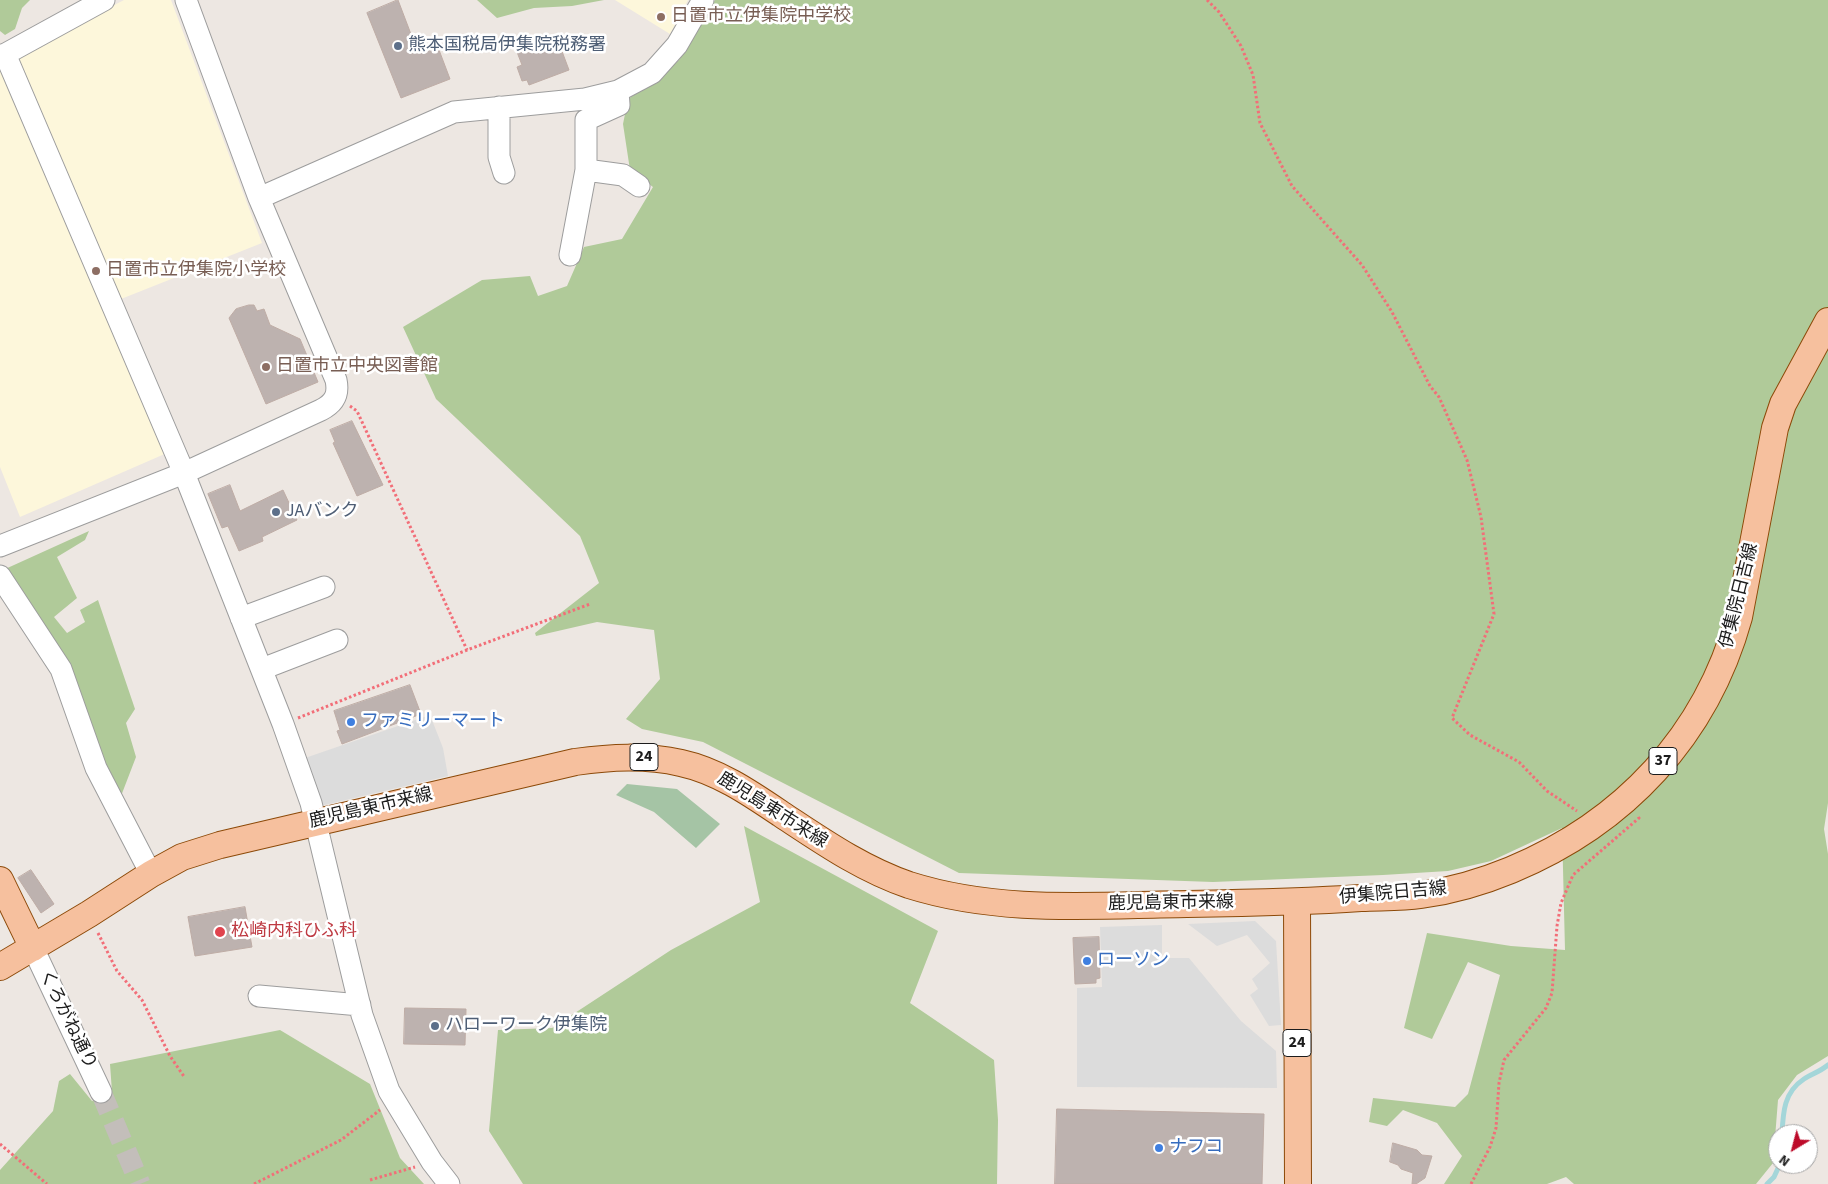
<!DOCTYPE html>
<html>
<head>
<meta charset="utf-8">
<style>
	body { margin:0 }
	#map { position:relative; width:1828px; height:1184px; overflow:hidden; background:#ede7e2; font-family:"Source Sans 3",sans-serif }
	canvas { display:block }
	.north { position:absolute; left:1768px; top:1124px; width:50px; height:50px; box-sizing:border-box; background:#fff; border:1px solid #a4a4a4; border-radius:50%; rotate:217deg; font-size:14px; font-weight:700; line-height:20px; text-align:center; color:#1c1c1c }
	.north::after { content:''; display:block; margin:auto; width:18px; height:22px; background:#bd0b2a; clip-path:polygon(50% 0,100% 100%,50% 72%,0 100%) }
</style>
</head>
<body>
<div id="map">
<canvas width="1828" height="1184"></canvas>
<div class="north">N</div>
</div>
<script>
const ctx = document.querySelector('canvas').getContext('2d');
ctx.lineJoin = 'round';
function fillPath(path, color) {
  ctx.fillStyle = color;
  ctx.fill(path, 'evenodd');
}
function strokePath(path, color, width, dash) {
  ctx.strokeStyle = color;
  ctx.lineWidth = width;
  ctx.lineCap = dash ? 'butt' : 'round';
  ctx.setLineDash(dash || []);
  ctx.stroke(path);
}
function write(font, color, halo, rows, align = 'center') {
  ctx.font = font + ' "Source Sans 3","Noto Sans JP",sans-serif';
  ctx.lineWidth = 5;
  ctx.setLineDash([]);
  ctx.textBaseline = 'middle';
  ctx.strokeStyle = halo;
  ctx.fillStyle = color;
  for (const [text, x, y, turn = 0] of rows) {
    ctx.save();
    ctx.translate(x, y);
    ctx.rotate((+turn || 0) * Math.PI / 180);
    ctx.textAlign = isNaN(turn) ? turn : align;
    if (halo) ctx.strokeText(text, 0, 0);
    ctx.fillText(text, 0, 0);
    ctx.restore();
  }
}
fillPath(new Path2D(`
	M 124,0 L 171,0 L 262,243 L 121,299 L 183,446 L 20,517 L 0,467 L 0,69 L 28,50 Z
	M 615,0 L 688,0 L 670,34 Z`), '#fdf7db');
fillPath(new Path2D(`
	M 0,0 L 30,0 L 22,8 L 15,29 L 5,35 L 0,31 Z
	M 477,0 L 604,0 L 572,6 L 534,8 L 497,18 Z
	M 715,0 L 1828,0 L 1828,803 L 1824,829 L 1828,854 L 1828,1056 L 1797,1075 L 1778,1100 L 1773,1163 L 1756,1184 L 1574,1184 L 1566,1177 L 1547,1184 L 1444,1184 L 1462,1156 L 1437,1123 L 1403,1110 L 1387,1126 L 1369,1122 L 1373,1098 L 1455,1107 L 1468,1094 L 1500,975 L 1468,962 L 1432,1039 L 1404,1028 L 1427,933 L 1511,946 L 1565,950 L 1562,828 L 1491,861 L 1448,871 L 1383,875 L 1213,882 L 959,873 L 703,742 L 642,729 L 626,719 L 660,679 L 654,630 L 597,622 L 536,636 L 535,633 L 599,583 L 580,536 L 436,399 L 403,327 L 482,280 L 530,276 L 538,296 L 567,286 L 584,247 L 622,239 L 653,187 L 630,170 L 623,124 L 628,99 L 658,79 L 679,60 Z
	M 89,531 L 85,540 L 57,557 L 77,598 L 54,617 L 67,633 L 85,622 L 80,610 L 98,600 L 135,709 L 126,723 L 136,757 L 121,796 L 3,570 Z
	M 744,826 L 938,931 L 910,1003 L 994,1060 L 998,1120 L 997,1184 L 523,1184 L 489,1131 L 498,1030 L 552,1028 L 671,950 L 760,902 Z
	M 280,1030 L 370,1084 L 400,1158 L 424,1184 L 0,1184 L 0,1170 L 53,1111 L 59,1081 L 70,1074 L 92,1101 L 112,1092 L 110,1064 Z`), '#b0ca99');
fillPath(new Path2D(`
	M 627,784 L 677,789 L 720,824 L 696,848 L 654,812 L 616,795 Z`), '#a5c4a5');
fillPath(new Path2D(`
	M 430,715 L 443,748 L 448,776 L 320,806 L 305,758 Z
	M 1255,921 L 1276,941 L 1281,1025 L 1269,1026 L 1250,995 L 1258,989 L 1252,979 L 1270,963 L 1247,935 L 1217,946 L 1188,924 Z
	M 1162,925 L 1162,958 L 1189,958 L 1241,1021 L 1276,1051 L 1277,1088 L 1077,1087 L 1077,988 L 1102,987 L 1100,927 Z`), '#dcdcdc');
strokePath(new Path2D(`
	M 1782,1134 C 1783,1112 1784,1092 1804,1079 C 1812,1074 1821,1071 1828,1065
	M 1767,1184 L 1774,1177 L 1780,1164`), '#a4d6d9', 5);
const building = new Path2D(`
	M 398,0 L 417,50 L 436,42 L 450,79 L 401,98 L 367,13 Z
	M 557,38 L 569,70 L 529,85 L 527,80 L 522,81 L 517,67 L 522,65 L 517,52 Z
	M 249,305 L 254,305 L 257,311 L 264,309 L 270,325 L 300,339 L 318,382 L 266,404 L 229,318 L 236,309 Z
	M 352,421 L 383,485 L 357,496 L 333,443 L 335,442 L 330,430 Z
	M 230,485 L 240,511 L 283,490 L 297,520 L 262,537 L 263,541 L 239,551 L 228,526 L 222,528 L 208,494 Z
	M 410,685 L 421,714 L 342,744 L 337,731 L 340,730 L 334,711 Z
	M 31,870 L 54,904 L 41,913 L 18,878 Z
	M 245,907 L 252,947 L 195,956 L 188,917 Z
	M 1099,937 L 1100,978 L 1096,979 L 1096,983 L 1075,984 L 1073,938 Z
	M 405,1008 L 466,1009 L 465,1045 L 404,1044 Z
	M 1057,1109 L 1264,1114 L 1262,1184 L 1055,1184 Z
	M 1393,1143 L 1417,1150 L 1422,1155 L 1432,1156 L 1425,1178 L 1416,1184 L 1412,1184 L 1413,1173 L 1401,1169 L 1398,1165 L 1390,1162 Z`);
fillPath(building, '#bdb2af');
strokePath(building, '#beaca5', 1);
strokePath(new Path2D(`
	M 101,1092 L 140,1184`), '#c3beba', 21, [21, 11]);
const minor = new Path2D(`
	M 5,54 L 184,473 L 283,724 L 311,803 L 362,1015 L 389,1091 L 432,1162 L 449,1184
	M 0,57 L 104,0
	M 499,107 L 499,157 L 504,173
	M 586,170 L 623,175 L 639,186
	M 259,198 L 454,112 L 585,99 L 618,91 L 652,73 L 677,45 L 703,0
	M 570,255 L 586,170 L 586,120 L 619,105 L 618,91
	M 0,546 L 184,473 L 321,410 C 335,403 339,394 336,380 L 259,198 L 186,0
	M 0,576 L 61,669 L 96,768 L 151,874
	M 241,618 L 324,587
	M 262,669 L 337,640
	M 33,948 L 101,1092
	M 259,996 L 360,1005`);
const major = new Path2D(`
	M 0,880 L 33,948
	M 1297,902 L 1298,1184
	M 0,967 L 89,914 L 151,874 L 182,857 L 220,845 L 575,762 C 611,757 645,755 681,763 C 718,771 750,793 781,814 C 822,841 862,869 909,885 C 1001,914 1093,905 1187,904 C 1245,903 1303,902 1361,898 C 1381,897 1401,898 1421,895 C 1451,891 1482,882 1511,870 C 1624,823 1706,736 1739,617 L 1775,428 L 1783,404 L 1828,321`);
strokePath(minor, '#9d9d9d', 23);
strokePath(major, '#8c4908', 28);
strokePath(new Path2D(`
	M 1207,0 L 1219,12 L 1241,46 L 1253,75 L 1260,123 L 1292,186 L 1362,265 L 1392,312 L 1430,386 L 1439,397 L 1467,460 L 1481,517 L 1494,614 L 1452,718 L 1470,735 L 1519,762 L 1547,791 L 1577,811
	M 350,406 L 357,411 L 467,650
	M 298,718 L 467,650 L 590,604
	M 98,933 L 117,971 L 142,1000 L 170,1056 L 185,1078
	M 0,1144 L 47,1184
	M 370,1180 L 415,1167
	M 254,1184 L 341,1140 L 380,1110
	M 1471,1184 L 1490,1147 L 1496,1128 L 1499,1083 L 1504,1060 L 1546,1008 L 1552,993 L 1557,926 L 1561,903 L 1573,875 L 1639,818 L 1637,816`), '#f26e78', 3, [2.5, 2.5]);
strokePath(minor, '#fff', 21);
strokePath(major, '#f6c09e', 26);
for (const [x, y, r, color] of [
	[661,17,5,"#8d6e63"],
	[398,46,5,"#5c6f8a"],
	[96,271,5,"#8d6e63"],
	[266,367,5,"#8d6e63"],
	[276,512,5,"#5c6f8a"],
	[351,722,5,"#3f7fe0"],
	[220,932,6,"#e0444e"],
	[1087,961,5,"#3f7fe0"],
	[435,1026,5,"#5c6f8a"],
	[1159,1148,5,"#3f7fe0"]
]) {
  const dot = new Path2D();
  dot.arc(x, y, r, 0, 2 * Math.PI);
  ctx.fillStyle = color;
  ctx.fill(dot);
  strokePath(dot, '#fff', 2);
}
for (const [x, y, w] of [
	[644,757,28],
	[1663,761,28],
	[1297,1043,28]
]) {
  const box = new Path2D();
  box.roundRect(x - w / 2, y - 13.5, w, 27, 4);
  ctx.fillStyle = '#fff';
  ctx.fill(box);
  strokePath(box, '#1c1c1c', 1);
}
write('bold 16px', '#1c1c1c', null, [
	["24",644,757],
	["37",1663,761],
	["24",1297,1043]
]);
write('18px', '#785e54', '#fff', [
	["日置市立伊集院中学校",671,17],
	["日置市立伊集院小学校",106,271],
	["日置市立中央図書館",276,367]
], 'left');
write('18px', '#4e5e75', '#fff', [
	["熊本国税局伊集院税務署",408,46],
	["JAバンク",286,512],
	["ハローワーク伊集院",445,1026]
], 'left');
write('18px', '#1c1c1c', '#fff', [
	["伊集院日吉線",1740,596,-76],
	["鹿児島東市来線",371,809,-13],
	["鹿児島東市来線",772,811,32],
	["伊集院日吉線",1393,894,-5],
	["鹿児島東市来線",1171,904,-1],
	["くろがね通り",67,1020,64]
]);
write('18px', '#366cbe', '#fff', [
	["ファミリーマート",361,722],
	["ローソン",1097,961],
	["ナフコ",1169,1148]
], 'left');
write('18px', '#be3a42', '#fff', [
	["松崎内科ひふ科",231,932]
], 'left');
</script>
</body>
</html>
